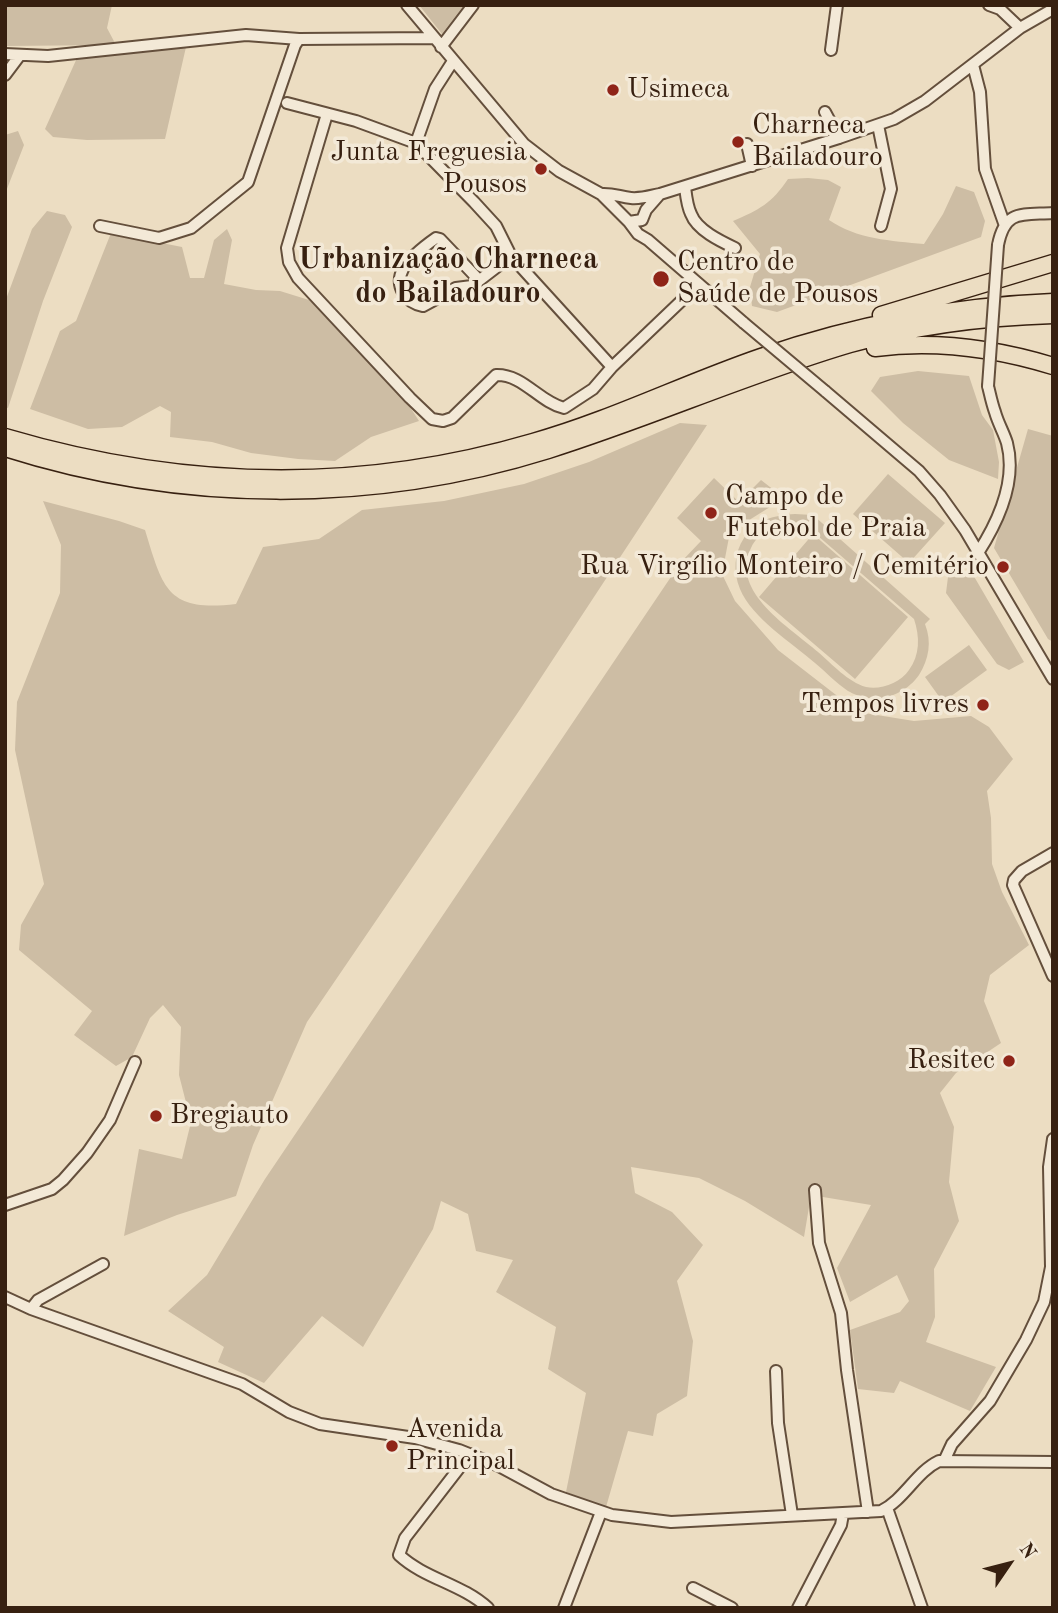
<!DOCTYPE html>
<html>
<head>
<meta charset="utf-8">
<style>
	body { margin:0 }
	#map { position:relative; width:1058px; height:1613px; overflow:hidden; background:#ecddc2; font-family:"Old Standard TT",serif }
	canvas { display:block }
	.frame { position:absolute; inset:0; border:7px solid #372010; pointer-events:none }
	.north { position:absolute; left:974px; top:1529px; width:70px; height:70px; -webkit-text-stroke:5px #f3e9d7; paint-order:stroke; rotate:55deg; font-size:19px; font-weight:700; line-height:28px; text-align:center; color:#372010 }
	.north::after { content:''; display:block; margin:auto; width:24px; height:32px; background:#372010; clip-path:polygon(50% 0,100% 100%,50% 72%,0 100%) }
</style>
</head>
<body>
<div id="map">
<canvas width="1058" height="1613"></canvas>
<div class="frame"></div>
<div class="north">N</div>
</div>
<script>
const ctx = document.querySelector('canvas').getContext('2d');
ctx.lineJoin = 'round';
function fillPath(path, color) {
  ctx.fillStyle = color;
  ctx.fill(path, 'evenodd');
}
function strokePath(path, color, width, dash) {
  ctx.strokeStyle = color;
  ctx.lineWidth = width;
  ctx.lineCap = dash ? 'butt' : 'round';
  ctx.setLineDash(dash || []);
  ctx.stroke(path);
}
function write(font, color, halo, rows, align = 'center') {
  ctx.font = font + ' "Old Standard TT",serif';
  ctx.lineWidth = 7;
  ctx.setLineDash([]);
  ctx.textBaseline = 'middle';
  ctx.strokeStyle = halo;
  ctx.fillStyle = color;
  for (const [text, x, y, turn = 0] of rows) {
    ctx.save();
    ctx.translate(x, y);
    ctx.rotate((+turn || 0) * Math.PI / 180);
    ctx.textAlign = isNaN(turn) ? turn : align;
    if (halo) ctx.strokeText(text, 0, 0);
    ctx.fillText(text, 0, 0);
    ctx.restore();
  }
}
fillPath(new Path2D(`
	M 5,5 L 112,5 L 107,28 L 116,45 L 5,46 Z
	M 419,5 L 464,5 L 442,34 Z
	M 186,47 L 165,139 L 87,140 L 53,137 L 45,129 L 77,58 Z
	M 18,131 L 24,145 L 5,194 L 5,135 Z
	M 808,178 L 828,180 L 841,187 L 829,220 C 856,239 892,241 924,244 L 943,214 L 956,186 L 974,192 L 985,221 L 981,237 L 777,312 L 752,306 L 750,287 L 760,254 L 733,221 C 759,210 772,203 788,179 Z
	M 47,211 L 65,215 L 72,227 L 43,301 L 8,408 L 5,407 L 5,302 L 32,229 Z
	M 227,229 L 232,240 L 224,284 L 256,290 L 280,291 L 309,300 L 408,404 L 419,421 L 371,437 L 335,461 L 298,459 L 251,453 L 212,442 L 170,437 L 171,412 L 160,406 L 122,427 L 88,429 L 30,409 L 60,331 L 76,321 L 111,233 L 182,247 L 190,278 L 204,278 L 214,240 Z
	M 918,371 L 969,376 L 982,415 L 993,430 L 999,462 L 998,479 L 949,460 L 903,423 L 871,391 L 880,377 Z
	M 680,423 L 707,425 L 521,708 L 307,1022 L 253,1145 L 236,1196 L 177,1215 L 124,1236 L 139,1149 L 182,1159 L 191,1122 L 179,1075 L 181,1027 L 163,1005 L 150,1018 L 132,1057 L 116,1066 L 74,1035 L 92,1011 L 19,950 L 21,925 L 44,884 L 15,750 L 17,702 L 60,593 L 61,545 L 43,501 L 119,521 L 145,530 C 163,589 167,612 236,604 L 263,547 L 319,539 L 362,510 L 444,501 L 524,484 L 589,462 Z
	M 1028,429 L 1053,436 L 1053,642 L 1048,639 L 994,548 Z
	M 888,474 L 945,523 L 909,563 L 853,514 Z
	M 714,478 L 739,502 L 761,480 L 788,501 L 770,507 L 730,532 L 722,574 L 735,601 L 778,650 L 858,712 L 914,721 L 971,716 L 989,727 L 1013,759 L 987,791 L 991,818 L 992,864 L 1002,892 L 1029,945 L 990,975 L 984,1001 L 1001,1043 L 956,1073 L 940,1093 L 954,1127 L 949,1182 L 959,1221 L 934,1269 L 935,1317 L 926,1342 L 996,1367 L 970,1411 L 900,1381 L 894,1393 L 858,1389 L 850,1330 L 900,1312 L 909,1301 L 897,1275 L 850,1302 L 837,1268 L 871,1205 L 811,1195 L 804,1237 L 745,1201 L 699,1178 L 631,1167 L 635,1193 L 672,1212 L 703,1245 L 677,1281 L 693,1341 L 687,1396 L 657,1414 L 653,1436 L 628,1431 L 606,1507 L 566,1492 L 586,1393 L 548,1369 L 556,1327 L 496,1292 L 513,1260 L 476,1251 L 468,1214 L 441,1201 L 433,1229 L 363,1347 L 322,1316 L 264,1383 L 218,1362 L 224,1347 L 168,1311 L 207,1275 L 265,1179 L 681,562 L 701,541 L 677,518 Z
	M 795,514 L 813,515 L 930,619 L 925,624 C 932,642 929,659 919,675 C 908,691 887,701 868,698 C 861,697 853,694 848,691 C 836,683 826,672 815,663 C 792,643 752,618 740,589 C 733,572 734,553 744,538 C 756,520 774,515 795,514 ZM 795,525 L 810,529 L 914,619 C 920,637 920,655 909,670 C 900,683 881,690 866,687 C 848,682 832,664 818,652 C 791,628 729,592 751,548 C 759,530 777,526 795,525 Z
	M 813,534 L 908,617 L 855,679 L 759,597 Z
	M 958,571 L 972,573 L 1024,662 L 1009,670 L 997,664 L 946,593 L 948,577 Z
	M 969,645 L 987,670 L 943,702 L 925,677 Z`), '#cdbda4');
const minor = new Path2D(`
	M 407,5 L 524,144 L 559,171 L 601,194 L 629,222 L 642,220 L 646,210 L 660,194
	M 989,5 L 1000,9 L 1020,28
	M 441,47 L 473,5
	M 831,50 L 837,5
	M 5,54 L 48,56 L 246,35 L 299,39 L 433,38
	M 973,65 L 980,92 L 985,169 L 1004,223
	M 5,75 L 20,55
	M 287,103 L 356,121 L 416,143 L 435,89 L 453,61
	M 825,112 L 839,138
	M 327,114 L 287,248 L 289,262 L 298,278 L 410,398 L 432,419 L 443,421 L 452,418 L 496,375 C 523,374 539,402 564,408 L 593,389 L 612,367 L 699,284
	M 878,125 L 891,189 L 881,226
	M 416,143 L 474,202 L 496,226 L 511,256 L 612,367
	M 747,144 L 752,166
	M 685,187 C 686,195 687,206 691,214 C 697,230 720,241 735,248
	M 601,194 C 613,193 620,197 631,198 C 641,199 650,196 660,194 L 839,138 L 894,119 L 925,101 L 1020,28 L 1053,9
	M 629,222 L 638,234 L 648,240 L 744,323
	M 100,226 L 159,238 L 191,228 L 248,182 L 295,45 L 299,39
	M 998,245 C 1005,209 1022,215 1053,213
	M 479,280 L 440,239 L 436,238 C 426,245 410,258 403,269 C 394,286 406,303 423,306 L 456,288 L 472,286 L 511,256
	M 825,391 L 919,471 L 940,495 L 965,530 L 1053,679
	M 978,553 C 998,522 1017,481 1007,443 C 1004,433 998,423 995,412 C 992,404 990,394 988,386
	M 1053,853 L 1022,871 L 1014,880 L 1013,885 L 1053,976
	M 815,1190 L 819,1243 L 841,1313 L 847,1370 L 868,1512
	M 5,1205 L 52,1189 L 63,1180 L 87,1153 L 110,1120 L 135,1062
	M 5,1297 L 31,1309 L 242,1384 L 289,1412 L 320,1424 L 415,1438 L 459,1450 L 499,1466 L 551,1494 L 612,1515 L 671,1522 L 881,1511 C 904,1500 916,1472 939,1461 L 1053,1462
	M 31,1309 L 38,1300 L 103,1264
	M 776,1371 L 778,1423 L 792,1515
	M 470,1454 L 405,1538 L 399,1555 C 425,1579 462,1584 488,1608
	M 945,1459 L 952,1444 L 990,1401 L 1026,1340 L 1044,1302 L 1051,1267 L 1049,1167 L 1053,1139
	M 887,1508 L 922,1608
	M 693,1588 L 732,1608
	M 564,1608 L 601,1512
	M 798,1608 L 841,1525 L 843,1514`);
const highway = new Path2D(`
	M 881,315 L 1053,263
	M 875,348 C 936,340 994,348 1053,366
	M 5,437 C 181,489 356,494 533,442 C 611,420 685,383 761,357 C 854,325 955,306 1053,302
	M 5,448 C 181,504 372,505 548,450 C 650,418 748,374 850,344 C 915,326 985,317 1053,315`);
strokePath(minor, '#644f3c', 14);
strokePath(highway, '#372010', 19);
strokePath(minor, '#f3e9d7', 10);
strokePath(highway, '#ecddc2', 16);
const minorBridge = new Path2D(`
	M 744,323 L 825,391
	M 988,386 L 998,245`);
strokePath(minorBridge, '#644f3c', 14, []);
strokePath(minorBridge, '#f3e9d7', 10);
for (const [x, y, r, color] of [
	[613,90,7,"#8f2418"],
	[738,142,7,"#8f2418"],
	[541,169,7,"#8f2418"],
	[661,279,9,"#8f2418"],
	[711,513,7,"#8f2418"],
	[1003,567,7,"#8f2418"],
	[983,705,7,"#8f2418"],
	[1009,1061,7,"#8f2418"],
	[156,1116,7,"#8f2418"],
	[392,1446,7,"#8f2418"]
]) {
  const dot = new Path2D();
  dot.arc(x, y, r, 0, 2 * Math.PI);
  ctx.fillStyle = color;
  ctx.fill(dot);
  strokePath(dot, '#f3e9d7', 2.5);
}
write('28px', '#372010', '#f3e9d7', [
	["Usimeca",627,90],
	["Charneca",752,126],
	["Bailadouro",752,158],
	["Junta Freguesia",527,153,"right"],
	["Pousos",527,185,"right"],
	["Centro de",677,263],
	["Saúde de Pousos",677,295],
	["Campo de",725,497],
	["Futebol de Praia",725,529],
	["Rua Virgílio Monteiro / Cemitério",989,567,"right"],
	["Tempos livres",969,705,"right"],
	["Resitec",995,1061,"right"],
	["Bregiauto",170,1116],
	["Avenida",406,1430],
	["Principal",406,1462]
], 'left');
write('bold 30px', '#372010', '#f3e9d7', [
	["Urbanização Charneca",448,260],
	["do Bailadouro",448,294]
]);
</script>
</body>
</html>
